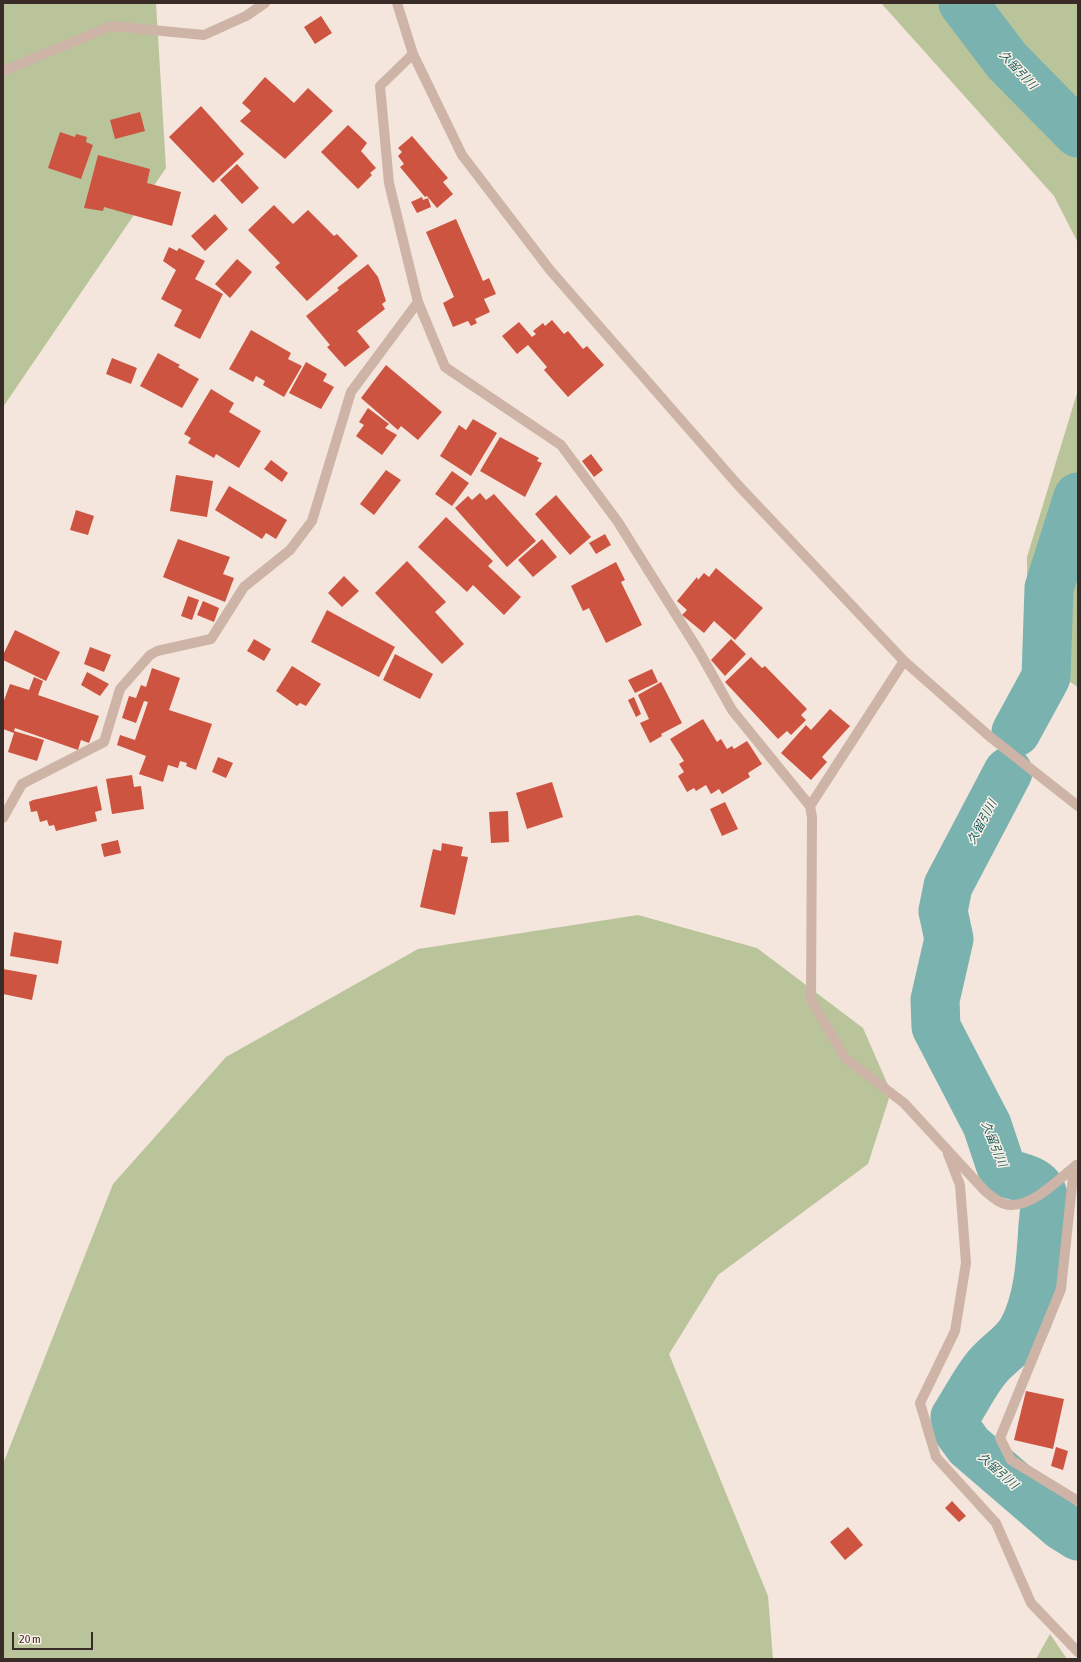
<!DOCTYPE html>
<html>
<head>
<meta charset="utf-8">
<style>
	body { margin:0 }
	#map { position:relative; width:1081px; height:1662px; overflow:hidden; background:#f4e6dc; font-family:"Asap Condensed",sans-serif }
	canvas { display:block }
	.frame { position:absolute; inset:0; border:4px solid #392b28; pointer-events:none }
	.scale { position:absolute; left:12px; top:1632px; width:81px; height:18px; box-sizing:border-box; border:2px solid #392b28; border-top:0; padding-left:5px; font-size:12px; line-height:14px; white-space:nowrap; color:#392b28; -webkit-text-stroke:3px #fbf1e9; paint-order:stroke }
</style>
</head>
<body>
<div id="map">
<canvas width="1081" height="1662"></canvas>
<div class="frame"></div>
<div class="scale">20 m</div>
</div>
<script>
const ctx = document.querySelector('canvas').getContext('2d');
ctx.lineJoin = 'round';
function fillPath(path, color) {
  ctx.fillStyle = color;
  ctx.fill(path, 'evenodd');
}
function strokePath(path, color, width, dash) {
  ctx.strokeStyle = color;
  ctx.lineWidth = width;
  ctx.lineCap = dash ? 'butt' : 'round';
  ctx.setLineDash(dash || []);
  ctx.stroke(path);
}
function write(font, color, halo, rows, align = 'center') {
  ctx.font = font + ' "Asap Condensed","Noto Sans JP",sans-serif';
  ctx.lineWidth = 3;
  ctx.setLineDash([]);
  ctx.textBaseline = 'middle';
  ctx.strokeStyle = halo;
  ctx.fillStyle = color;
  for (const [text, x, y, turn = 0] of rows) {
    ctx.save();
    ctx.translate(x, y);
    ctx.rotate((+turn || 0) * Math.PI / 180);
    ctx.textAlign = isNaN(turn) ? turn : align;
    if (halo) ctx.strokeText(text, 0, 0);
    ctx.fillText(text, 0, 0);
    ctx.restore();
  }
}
fillPath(new Path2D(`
	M 3,3 L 156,3 L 166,168 L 3,407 Z
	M 881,3 L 1078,3 L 1078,243 L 1054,196 Z
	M 1078,390 L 1078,687 L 1028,655 L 1027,557 Z
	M 638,915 L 757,948 L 863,1028 L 891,1092 L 868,1164 L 718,1275 L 669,1354 L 768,1596 L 773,1659 L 3,1659 L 3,1464 L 113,1184 L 226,1057 L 418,949 Z
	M 1050,1634 L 1067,1659 L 1036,1659 Z`), '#bac49b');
strokePath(new Path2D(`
	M 963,3 L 1007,61 L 1078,133
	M 1016,732 L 1046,677 L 1049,588 L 1078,497
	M 1008,772 L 948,886 L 943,911 L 949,939 L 935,1000 L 936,1027 L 987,1125 L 1000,1164 L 1005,1173 C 1019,1177 1038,1179 1043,1195 C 1046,1204 1044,1216 1043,1225 C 1041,1259 1039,1301 1022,1331 C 1013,1346 999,1353 988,1366 C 977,1378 965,1402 955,1417 L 958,1431 L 969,1446 L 1062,1526 L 1078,1536`), '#79b2af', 49);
fillPath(new Path2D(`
	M 321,16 L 332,33 L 315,44 L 304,27 Z
	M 265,77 L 294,103 L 308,88 L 333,111 L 285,159 L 240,121 L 251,111 L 242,103 Z
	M 201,106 L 244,154 L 213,183 L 169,137 Z
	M 140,112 L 145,131 L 115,139 L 110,120 Z
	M 348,125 L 367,143 L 361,151 L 376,168 L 370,173 L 372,175 L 358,189 L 321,152 Z
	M 60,132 L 75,137 L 76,134 L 87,137 L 86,142 L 93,145 L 81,179 L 48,168 Z
	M 412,136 L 448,178 L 443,182 L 453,194 L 437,208 L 427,196 L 425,197 L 400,167 L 404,164 L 398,156 L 402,152 L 398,148 Z
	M 98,155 L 150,169 L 147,183 L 181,192 L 172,226 L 104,207 L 103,211 L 84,208 Z
	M 237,164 L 259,188 L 242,204 L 220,180 Z
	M 422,197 L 423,200 L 428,198 L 431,207 L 417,213 L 411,202 Z
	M 274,205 L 293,224 L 308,210 L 334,236 L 337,234 L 358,256 L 307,301 L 275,267 L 280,263 L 248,230 Z
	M 215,214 L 228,229 L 205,251 L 191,236 Z
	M 456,219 L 483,281 L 489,278 L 496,294 L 484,299 L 490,312 L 475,319 L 477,323 L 471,326 L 468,321 L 453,327 L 443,303 L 454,297 L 426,232 Z
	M 169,247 L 177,251 L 179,248 L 205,261 L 195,279 L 223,294 L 200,339 L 174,326 L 182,310 L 161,299 L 176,270 L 163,261 Z
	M 237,259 L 252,272 L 230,298 L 215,284 Z
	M 368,264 L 378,277 L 386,301 L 382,304 L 385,309 L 357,331 L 370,347 L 345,367 L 327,347 L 330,345 L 306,316 L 339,290 L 337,288 Z
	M 552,320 L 564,334 L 568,331 L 583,349 L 587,346 L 604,365 L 568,397 L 544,370 L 547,367 L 528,345 L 517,354 L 502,336 L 519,322 L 532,337 L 536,334 L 533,331 L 543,323 L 545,326 Z
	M 251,330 L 291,353 L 288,359 L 302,366 L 284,397 L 263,385 L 265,381 L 256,376 L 253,382 L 229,369 Z
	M 158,353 L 180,365 L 178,367 L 199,379 L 182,408 L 140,386 Z
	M 112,358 L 137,368 L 131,384 L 106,374 Z
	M 306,362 L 327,374 L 323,381 L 334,387 L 321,409 L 289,393 Z
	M 386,365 L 442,412 L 418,440 L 401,426 L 398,430 L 361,398 Z
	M 211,389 L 234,403 L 229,412 L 261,431 L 239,468 L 216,454 L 214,458 L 188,443 L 191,438 L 184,434 Z
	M 368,408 L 389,424 L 385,428 L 397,435 L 382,455 L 356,436 L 364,425 L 359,422 Z
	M 473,419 L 497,433 L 471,476 L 440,456 L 459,425 L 466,430 Z
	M 500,437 L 539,458 L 537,461 L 542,463 L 525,497 L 480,471 Z
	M 591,454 L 603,470 L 594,477 L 582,461 Z
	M 271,460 L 288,473 L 282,482 L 264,469 Z
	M 386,470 L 401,480 L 374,515 L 360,504 Z
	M 452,471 L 469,483 L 452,506 L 435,494 Z
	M 176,475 L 213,481 L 207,517 L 170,511 Z
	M 229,486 L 287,520 L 276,539 L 266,533 L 262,539 L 215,510 Z
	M 480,493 L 486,500 L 494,494 L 536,541 L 507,567 L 455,508 L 468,496 L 472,500 Z
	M 556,495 L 591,537 L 570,555 L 535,514 Z
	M 76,510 L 94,516 L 88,535 L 70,530 Z
	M 446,517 L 493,561 L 488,566 L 521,597 L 504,615 L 473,585 L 467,592 L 418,547 Z
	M 605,534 L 611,545 L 596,554 L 589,543 Z
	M 178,539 L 230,557 L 223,574 L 234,578 L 225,602 L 163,577 Z
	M 542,539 L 557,557 L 533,577 L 518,560 Z
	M 407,561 L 446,602 L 435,612 L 464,644 L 442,664 L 375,593 Z
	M 616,562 L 625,580 L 621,582 L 642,625 L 606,643 L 589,608 L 583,611 L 571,586 Z
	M 716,568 L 763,608 L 735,640 L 714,621 L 704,633 L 682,615 L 687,610 L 677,601 L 697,577 L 698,580 L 704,573 L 709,577 Z
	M 344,576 L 359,591 L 342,607 L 328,593 Z
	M 188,596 L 199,600 L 192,620 L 181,616 Z
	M 203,601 L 219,608 L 214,622 L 197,615 Z
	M 327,610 L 395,647 L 379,677 L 311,642 Z
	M 15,630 L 60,652 L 46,681 L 3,660 L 3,655 Z
	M 254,639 L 271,649 L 264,661 L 247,651 Z
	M 731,639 L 746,654 L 725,676 L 711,660 Z
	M 90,647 L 111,655 L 104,672 L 84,664 Z
	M 395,654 L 433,674 L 420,699 L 383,680 Z
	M 751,657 L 762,668 L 765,666 L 807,709 L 801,715 L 806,720 L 791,735 L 787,731 L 778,739 L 725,682 Z
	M 292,666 L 321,684 L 306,706 L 300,703 L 297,706 L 276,691 Z
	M 152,668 L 180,678 L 169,710 L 212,724 L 196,770 L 186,766 L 187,763 L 180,761 L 178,768 L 168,765 L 163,782 L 139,774 L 146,756 L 117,745 L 120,735 L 135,740 L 148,702 L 144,701 L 136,723 L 122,718 L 129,696 L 136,698 L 141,685 L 146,687 Z
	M 652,669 L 658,682 L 635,693 L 628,680 Z
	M 87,672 L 109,684 L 100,696 L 81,685 Z
	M 34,677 L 43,681 L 38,695 L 99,716 L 89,743 L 81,740 L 78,750 L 15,728 L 14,731 L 44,740 L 37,761 L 8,752 L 14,733 L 3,729 L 3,703 L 10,684 L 29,690 Z
	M 661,682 L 682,723 L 661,734 L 662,736 L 650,743 L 640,723 L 649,719 L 638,695 Z
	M 634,697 L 641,714 L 636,717 L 628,700 Z
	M 830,709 L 850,726 L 822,757 L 827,762 L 811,780 L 781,753 L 806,725 L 811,730 Z
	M 703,719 L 717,742 L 721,739 L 727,749 L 732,746 L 734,749 L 747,741 L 762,764 L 748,773 L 750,777 L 722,794 L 719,789 L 711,794 L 706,785 L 696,791 L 694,788 L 687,792 L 678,776 L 684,772 L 679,764 L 684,761 L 670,739 Z
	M 218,757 L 233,763 L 226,778 L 212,772 Z
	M 132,775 L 134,787 L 141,786 L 144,809 L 112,814 L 106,779 Z
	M 552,782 L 563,817 L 527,829 L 516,793 Z
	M 97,786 L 102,810 L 95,812 L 97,821 L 56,831 L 54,825 L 49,826 L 47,820 L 40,822 L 37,811 L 31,812 L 29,802 L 33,800 Z
	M 725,802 L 738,829 L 722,836 L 710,809 Z
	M 508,811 L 509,842 L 491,843 L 489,812 Z
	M 118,840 L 121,853 L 104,857 L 101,844 Z
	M 442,843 L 463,847 L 461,856 L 468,857 L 455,915 L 420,907 L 433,849 L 441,851 Z
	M 14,932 L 62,941 L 58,964 L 10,956 Z
	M 3,969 L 37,975 L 32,1000 L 3,994 Z
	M 1026,1391 L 1064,1399 L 1053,1449 L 1014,1440 Z
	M 1056,1447 L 1068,1451 L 1063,1470 L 1051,1466 Z
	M 952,1501 L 966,1516 L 959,1522 L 945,1508 Z
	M 848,1527 L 863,1545 L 845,1560 L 830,1542 Z`), '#cd5441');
strokePath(new Path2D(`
	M 397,3 L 413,54 L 462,155 L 550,270 L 738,485 L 904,661 L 989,736 L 1078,806
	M 413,54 L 380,86 L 389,183 L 418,302 L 445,367 L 561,445 L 618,522 L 700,653 L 732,710 L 810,806 L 812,817 L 811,999 L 845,1058 L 904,1103 L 985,1191 C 992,1197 1002,1206 1012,1205 C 1034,1205 1058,1180 1074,1167
	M 3,71 L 111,26 L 204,35 L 246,16 L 265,3
	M 810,806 L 904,661
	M 3,818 L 22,784 L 104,742 L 120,689 L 150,655 L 157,651 L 211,639 L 244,587 L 290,550 L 312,521 L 351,392 L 418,302
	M 948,1154 L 960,1185 L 966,1263 L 955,1331 L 920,1403 L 936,1457 L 996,1523 L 1031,1603 L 1078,1652
	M 1076,1165 L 1074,1167 L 1061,1289 L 1000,1438 L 1011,1460 L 1078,1501`), '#cdb4a7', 10);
write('italic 12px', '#1b5d5a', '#fbf1e9', [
	["久留引川",1018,70,47],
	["久留引川",982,822,-62],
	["久留引川",994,1144,68],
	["久留引川",998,1471,41]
]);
</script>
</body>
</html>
